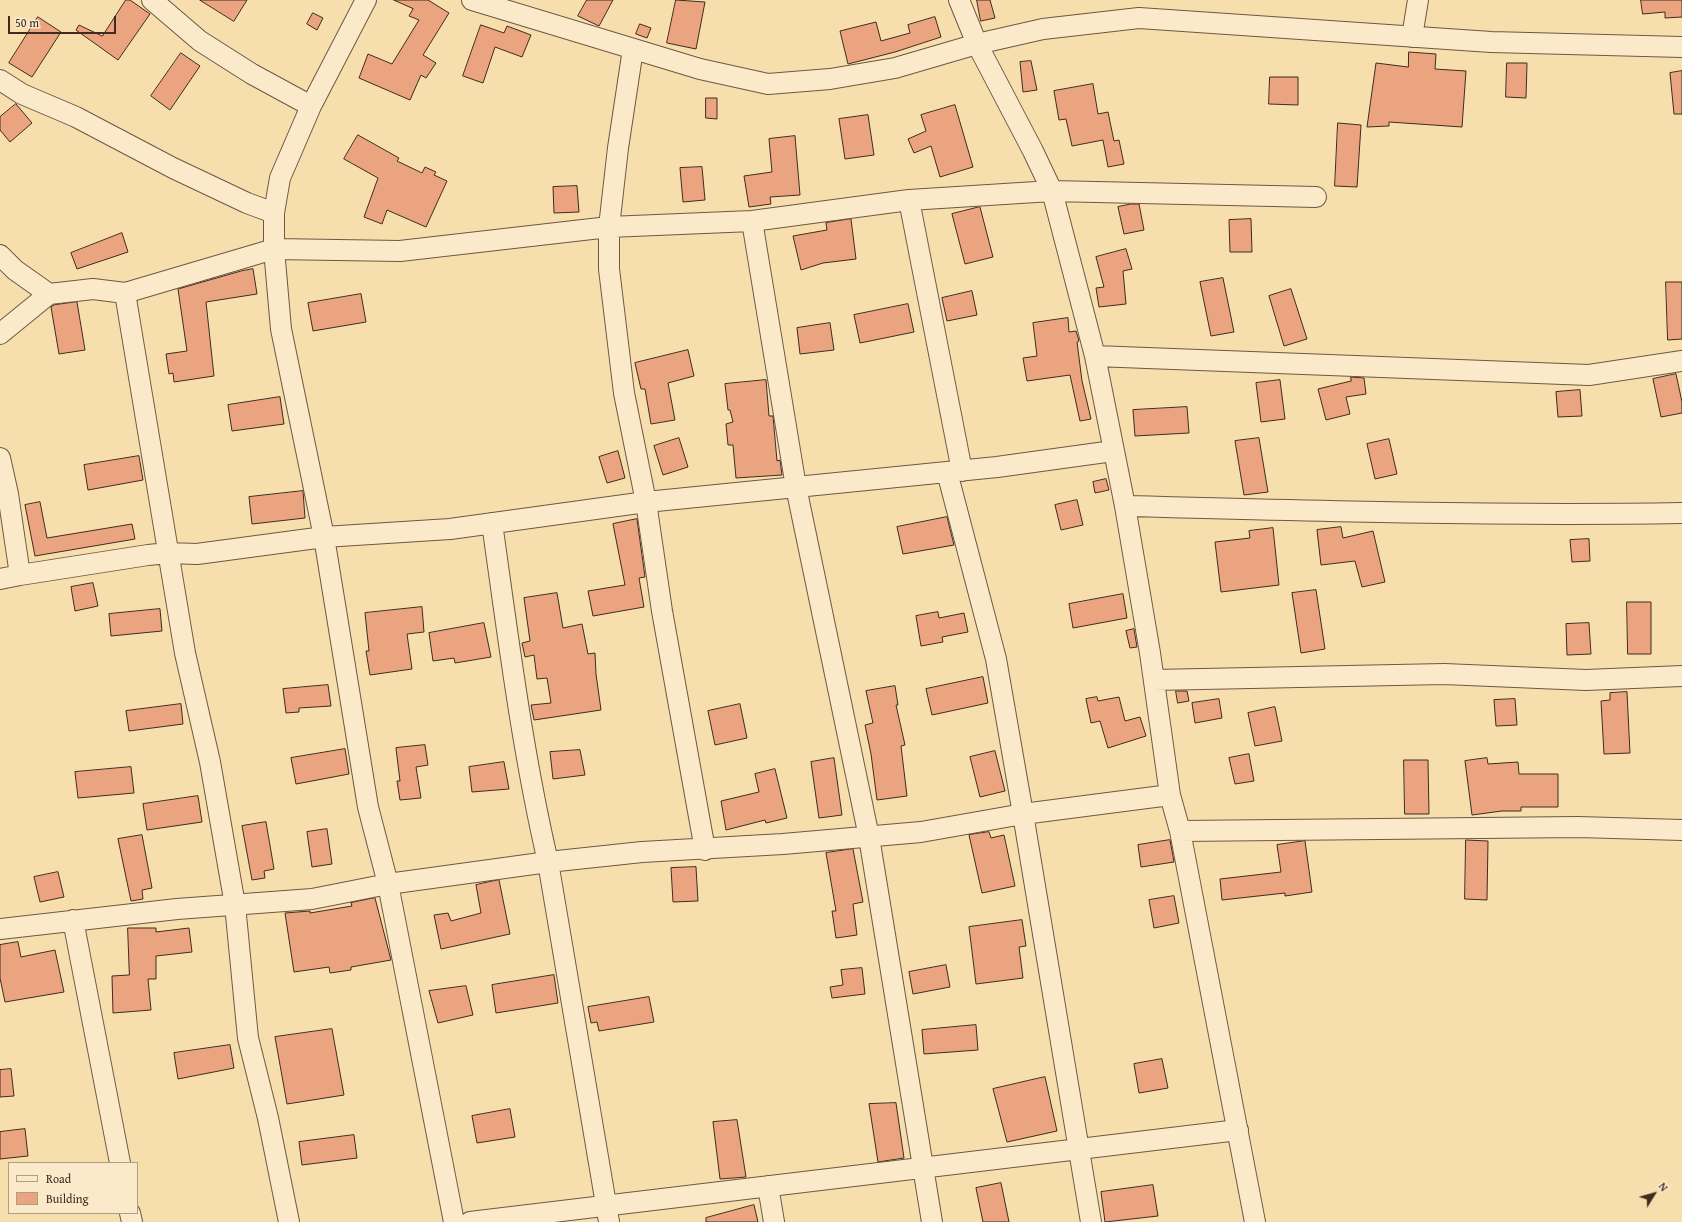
<!DOCTYPE html>
<html>
<head>
<meta charset="utf-8">
<style>
	body { margin:0 }
	#map { position:relative; width:1682px; height:1222px; overflow:hidden; background:#f7dfad; font-family:"Gentium Book Plus",serif }
	canvas { display:block }
	.legend { position:absolute; left:8px; top:1162px; width:130px; height:52px; box-sizing:border-box; background:#faeaca; border:1px solid #b09d86; margin:0; padding:5px 7px; list-style:none; font-size:12px; color:#402a21 }
	.legend li { display:flex; align-items:center; gap:8px; height:20px }
	.legend b { width:20px; border:1px solid #b09d86 }
	.north { position:absolute; left:1634px; top:1174px; width:40px; height:40px; -webkit-text-stroke:3px #faeaca; paint-order:stroke; rotate:53deg; font-size:11px; font-weight:700; line-height:16px; text-align:center; color:#402a21 }
	.north::after { content:''; display:block; margin:auto; width:14px; height:18px; background:#402a21; clip-path:polygon(50% 0,100% 100%,50% 72%,0 100%) }
	.scale { position:absolute; left:8px; top:16px; width:108px; height:18px; box-sizing:border-box; border:2px solid #402a21; border-top:0; padding-left:5px; font-size:12px; line-height:14px; white-space:nowrap; color:#402a21; -webkit-text-stroke:3px #faeaca; paint-order:stroke }
</style>
</head>
<body>
<div id="map">
<canvas width="1682" height="1222"></canvas>
<ul class="legend">
<li><b style="height:5px;background:#faeaca"></b>Road</li>
<li><b style="height:11px;background:#eaa580"></b>Building</li>
</ul>
<div class="north">N</div>
<div class="scale">50 m</div>
</div>
<script>
const ctx = document.querySelector('canvas').getContext('2d');
ctx.lineJoin = 'round';
function fillPath(path, color) {
  ctx.fillStyle = color;
  ctx.fill(path, 'evenodd');
}
function strokePath(path, color, width, dash) {
  ctx.strokeStyle = color;
  ctx.lineWidth = width;
  ctx.lineCap = dash ? 'butt' : 'round';
  ctx.setLineDash(dash || []);
  ctx.stroke(path);
}
const building = new Path2D(`
	M 126,0 L 130,0 L 150,14 L 118,60 L 76,30 L 79,25 L 102,36 Z
	M 200,0 L 247,0 L 234,21 Z
	M 394,0 L 428,0 L 449,13 L 423,55 L 436,63 L 426,78 L 421,75 L 410,100 L 359,78 L 368,54 L 392,64 L 419,20 L 409,16 L 413,9 Z
	M 587,0 L 613,0 L 599,26 L 578,16 Z
	M 676,0 L 705,2 L 696,49 L 667,43 Z
	M 977,0 L 990,0 L 995,18 L 981,21 Z
	M 1641,0 L 1682,0 L 1682,17 L 1665,18 L 1665,12 L 1643,14 Z
	M 313,13 L 323,18 L 317,30 L 307,24 Z
	M 38,17 L 61,32 L 32,77 L 9,63 Z
	M 935,17 L 941,37 L 895,52 L 848,64 L 840,31 L 876,22 L 881,41 L 910,33 L 908,25 Z
	M 640,24 L 651,28 L 647,38 L 636,34 Z
	M 481,25 L 504,33 L 507,26 L 531,35 L 522,57 L 495,47 L 483,83 L 463,76 Z
	M 1409,52 L 1436,54 L 1435,69 L 1466,71 L 1462,127 L 1389,122 L 1389,126 L 1367,127 L 1376,63 L 1408,67 Z
	M 181,53 L 200,66 L 170,110 L 151,96 Z
	M 1031,61 L 1037,90 L 1023,92 L 1020,62 Z
	M 1507,63 L 1527,63 L 1526,98 L 1506,97 Z
	M 1682,71 L 1682,114 L 1674,114 L 1670,73 Z
	M 1270,77 L 1298,77 L 1298,105 L 1269,104 Z
	M 1093,84 L 1098,114 L 1108,112 L 1114,141 L 1119,140 L 1124,164 L 1108,167 L 1103,140 L 1072,146 L 1066,119 L 1059,120 L 1054,91 Z
	M 706,98 L 717,98 L 717,119 L 706,118 Z
	M 16,104 L 32,123 L 10,142 L 0,130 L 0,117 Z
	M 955,105 L 973,167 L 940,177 L 931,146 L 914,153 L 908,139 L 926,131 L 921,115 Z
	M 868,115 L 874,155 L 845,159 L 839,119 Z
	M 1338,123 L 1361,125 L 1357,187 L 1335,186 Z
	M 358,135 L 399,158 L 397,161 L 422,173 L 425,167 L 436,172 L 434,175 L 447,181 L 426,227 L 387,210 L 382,224 L 364,217 L 378,178 L 344,159 Z
	M 795,136 L 800,195 L 770,197 L 771,204 L 749,207 L 744,176 L 772,172 L 769,139 Z
	M 702,167 L 705,200 L 683,202 L 680,168 Z
	M 577,186 L 579,212 L 554,213 L 553,187 Z
	M 1131,204 L 1139,204 L 1144,230 L 1124,234 L 1118,207 Z
	M 980,207 L 993,257 L 965,264 L 952,214 Z
	M 851,219 L 856,259 L 823,263 L 801,270 L 793,236 L 827,230 L 826,223 Z
	M 1251,219 L 1252,252 L 1230,252 L 1229,220 Z
	M 122,233 L 128,252 L 77,269 L 71,253 Z
	M 1126,249 L 1132,269 L 1123,271 L 1126,304 L 1099,307 L 1096,288 L 1104,287 L 1096,257 Z
	M 253,269 L 257,294 L 206,302 L 214,376 L 174,382 L 173,373 L 169,374 L 166,354 L 187,351 L 178,289 L 241,271 Z
	M 1223,278 L 1234,332 L 1211,336 L 1200,282 Z
	M 1666,282 L 1682,282 L 1682,339 L 1668,340 Z
	M 1291,289 L 1307,339 L 1284,346 L 1269,296 Z
	M 972,291 L 977,315 L 947,321 L 942,298 Z
	M 361,294 L 366,322 L 313,331 L 308,303 Z
	M 77,302 L 85,350 L 59,354 L 51,307 L 54,305 Z
	M 908,304 L 914,332 L 860,343 L 854,315 Z
	M 1068,318 L 1069,332 L 1076,331 L 1079,341 L 1077,342 L 1082,381 L 1091,419 L 1080,421 L 1070,375 L 1027,381 L 1023,358 L 1037,356 L 1033,323 Z
	M 830,323 L 834,350 L 800,354 L 797,328 Z
	M 688,350 L 694,376 L 668,383 L 675,420 L 651,424 L 645,389 L 641,389 L 635,363 Z
	M 1676,374 L 1682,402 L 1682,413 L 1661,417 L 1653,379 Z
	M 1351,377 L 1364,378 L 1366,394 L 1346,397 L 1350,414 L 1326,420 L 1318,389 L 1351,381 Z
	M 766,380 L 769,416 L 773,416 L 777,461 L 780,460 L 782,475 L 736,478 L 733,445 L 728,445 L 726,424 L 733,422 L 730,410 L 728,410 L 725,384 Z
	M 1280,380 L 1285,419 L 1261,422 L 1256,383 Z
	M 1580,390 L 1582,416 L 1558,417 L 1556,392 Z
	M 280,397 L 284,424 L 232,431 L 228,405 Z
	M 1187,407 L 1189,433 L 1135,436 L 1133,410 Z
	M 679,438 L 688,467 L 663,475 L 654,446 Z
	M 1259,438 L 1268,492 L 1244,495 L 1235,441 Z
	M 1389,439 L 1397,474 L 1375,479 L 1367,444 Z
	M 618,451 L 625,478 L 607,483 L 599,457 Z
	M 139,456 L 143,480 L 88,490 L 84,465 Z
	M 1106,479 L 1109,490 L 1095,493 L 1093,482 Z
	M 303,491 L 305,518 L 252,524 L 249,497 Z
	M 1077,500 L 1083,525 L 1061,530 L 1055,505 Z
	M 40,502 L 47,538 L 132,524 L 135,539 L 35,556 L 25,505 Z
	M 947,517 L 954,545 L 903,554 L 897,527 Z
	M 637,519 L 645,577 L 639,578 L 644,607 L 593,616 L 588,591 L 625,585 L 613,524 Z
	M 1341,527 L 1343,538 L 1373,531 L 1385,582 L 1362,587 L 1355,561 L 1321,565 L 1317,530 Z
	M 1273,528 L 1279,585 L 1221,592 L 1215,542 L 1250,538 L 1249,531 Z
	M 1589,539 L 1590,561 L 1572,562 L 1570,540 Z
	M 93,583 L 98,606 L 75,611 L 71,587 Z
	M 1316,590 L 1325,649 L 1301,653 L 1292,593 Z
	M 557,593 L 563,628 L 582,624 L 588,654 L 595,653 L 596,674 L 601,710 L 534,720 L 531,705 L 551,703 L 547,678 L 537,679 L 534,655 L 525,657 L 522,643 L 530,641 L 524,598 Z
	M 1123,594 L 1127,618 L 1073,628 L 1069,604 Z
	M 1627,602 L 1651,602 L 1651,654 L 1628,654 Z
	M 422,607 L 424,632 L 407,634 L 412,669 L 370,675 L 366,651 L 369,651 L 365,613 Z
	M 160,609 L 162,631 L 111,636 L 109,614 Z
	M 938,612 L 939,618 L 964,613 L 968,632 L 942,637 L 943,642 L 921,646 L 916,616 Z
	M 484,623 L 491,657 L 455,663 L 454,658 L 433,661 L 429,633 Z
	M 1589,623 L 1591,654 L 1567,655 L 1566,624 Z
	M 1134,629 L 1137,647 L 1130,648 L 1126,631 Z
	M 983,677 L 988,703 L 932,715 L 926,689 Z
	M 328,685 L 331,706 L 299,708 L 299,712 L 286,713 L 283,689 Z
	M 895,686 L 898,705 L 896,705 L 905,745 L 901,746 L 907,796 L 877,800 L 871,754 L 865,725 L 873,723 L 866,691 Z
	M 1176,691 L 1187,691 L 1189,701 L 1178,703 Z
	M 1627,692 L 1630,753 L 1604,754 L 1601,701 L 1610,700 L 1610,693 Z
	M 1097,697 L 1098,701 L 1119,697 L 1125,721 L 1140,717 L 1146,736 L 1108,748 L 1100,721 L 1091,723 L 1086,699 Z
	M 1219,699 L 1222,718 L 1195,723 L 1192,703 Z
	M 1515,699 L 1517,725 L 1496,726 L 1494,700 Z
	M 181,704 L 183,724 L 129,731 L 126,711 Z
	M 740,704 L 747,738 L 715,745 L 708,711 Z
	M 1275,707 L 1282,741 L 1255,746 L 1248,713 Z
	M 425,745 L 428,765 L 416,767 L 421,798 L 400,800 L 397,781 L 400,781 L 396,748 Z
	M 345,749 L 349,774 L 296,784 L 291,758 Z
	M 580,750 L 585,775 L 553,779 L 550,752 Z
	M 995,751 L 1005,791 L 980,797 L 970,757 Z
	M 1249,754 L 1254,781 L 1235,784 L 1229,758 Z
	M 834,758 L 842,815 L 819,818 L 811,762 Z
	M 1487,758 L 1488,764 L 1518,762 L 1519,774 L 1558,774 L 1558,807 L 1521,807 L 1521,811 L 1502,811 L 1472,815 L 1465,761 Z
	M 1404,760 L 1428,760 L 1429,814 L 1405,814 Z
	M 504,762 L 509,789 L 472,792 L 469,767 Z
	M 131,767 L 134,793 L 78,798 L 75,772 Z
	M 775,769 L 787,818 L 766,823 L 765,820 L 726,830 L 721,801 L 759,792 L 755,774 Z
	M 198,796 L 202,822 L 147,830 L 143,804 Z
	M 266,822 L 274,869 L 264,871 L 265,878 L 252,880 L 242,826 Z
	M 327,829 L 332,864 L 312,867 L 307,832 Z
	M 989,832 L 991,838 L 1004,835 L 1015,886 L 982,893 L 969,835 Z
	M 142,835 L 152,888 L 142,890 L 143,899 L 131,901 L 118,839 Z
	M 1170,840 L 1174,862 L 1141,867 L 1138,845 Z
	M 1466,840 L 1488,841 L 1487,900 L 1465,899 Z
	M 1305,841 L 1312,892 L 1285,896 L 1285,893 L 1222,900 L 1220,879 L 1281,872 L 1277,845 Z
	M 853,849 L 863,902 L 853,904 L 857,935 L 836,938 L 832,911 L 836,911 L 826,853 Z
	M 696,867 L 698,901 L 673,902 L 671,868 Z
	M 58,872 L 64,897 L 40,902 L 34,877 Z
	M 499,880 L 510,934 L 441,949 L 434,915 L 448,913 L 451,921 L 481,913 L 476,885 Z
	M 1174,896 L 1179,923 L 1154,928 L 1149,900 Z
	M 375,898 L 391,960 L 351,967 L 351,970 L 330,973 L 329,967 L 294,972 L 285,913 L 310,911 L 310,913 L 352,906 L 351,903 Z
	M 1022,920 L 1026,946 L 1019,947 L 1023,978 L 976,984 L 969,927 Z
	M 128,928 L 156,928 L 156,932 L 189,928 L 192,952 L 156,956 L 156,979 L 148,979 L 151,1010 L 113,1013 L 112,976 L 129,975 Z
	M 18,942 L 21,957 L 55,950 L 64,992 L 5,1002 L 0,978 L 0,945 Z
	M 946,965 L 950,987 L 913,994 L 909,972 Z
	M 862,968 L 865,994 L 832,998 L 830,987 L 843,985 L 841,970 Z
	M 554,975 L 558,1003 L 496,1013 L 492,985 Z
	M 466,986 L 473,1015 L 438,1023 L 429,991 Z
	M 649,997 L 654,1022 L 599,1031 L 597,1022 L 591,1023 L 588,1007 Z
	M 976,1025 L 978,1050 L 924,1054 L 922,1030 Z
	M 332,1029 L 344,1095 L 287,1104 L 275,1037 Z
	M 230,1045 L 234,1068 L 178,1079 L 174,1053 Z
	M 1162,1059 L 1168,1088 L 1139,1093 L 1134,1064 Z
	M 11,1069 L 14,1096 L 0,1097 L 0,1070 Z
	M 1045,1077 L 1057,1131 L 1007,1142 L 993,1089 Z
	M 896,1103 L 904,1158 L 878,1162 L 869,1104 Z
	M 510,1109 L 515,1137 L 477,1143 L 472,1116 Z
	M 737,1120 L 746,1177 L 720,1179 L 713,1122 Z
	M 25,1129 L 28,1156 L 0,1159 L 0,1132 Z
	M 354,1135 L 357,1158 L 302,1165 L 299,1142 Z
	M 1001,1183 L 1009,1222 L 983,1222 L 976,1188 Z
	M 1153,1185 L 1158,1216 L 1105,1222 L 1101,1192 Z
	M 754,1205 L 758,1222 L 706,1222 L 706,1218 Z`);
fillPath(building, '#eaa580');
strokePath(building, '#402a21', 1);
const minor = new Path2D(`
	M 152,0 L 200,41 L 252,74 L 311,106
	M 472,0 L 700,69 L 768,84 L 830,79 L 895,68 L 977,44 L 1043,29 L 1139,18 L 1491,42 L 1682,47
	M 959,0 L 977,44 L 1033,151 L 1052,191 L 1095,356 L 1125,506 L 1150,653 L 1170,795 L 1180,831 L 1255,1222
	M 1412,37 L 1418,0
	M 0,80 L 22,94 L 76,117 L 173,168 L 247,203 L 274,213
	M 909,200 L 962,471
	M 752,221 L 796,487 L 869,837 L 932,1222
	M 0,255 L 15,270 L 49,294
	M 125,293 L 185,653 L 210,762 L 235,905 L 248,1038 L 268,1118 L 289,1222
	M 0,334 L 49,294 L 93,289 L 125,293 L 274,249 L 400,251 L 609,227 L 618,148 L 633,49
	M 1095,356 L 1589,375 L 1682,361
	M 0,458 L 8,494 L 20,575 L 148,555 L 169,553 L 197,554 L 324,537 L 450,529 L 646,502 L 997,467 L 1113,451
	M 947,472 L 996,659 L 1023,814 L 1091,1222
	M 1125,506 C 1311,511 1496,516 1682,513
	M 492,523 C 508,636 522,750 548,862 L 609,1222
	M 0,579 L 20,575
	M 1154,680 L 1444,674 L 1586,680 L 1682,676
	M 1180,831 L 1578,827 L 1682,830
	M 705,850 L 662,611 L 646,502 L 624,393 L 609,269 L 609,227 L 752,221 L 909,200 L 1052,191 L 1316,197
	M 73,920 L 120,1163
	M 0,929 L 177,909 L 312,899 L 388,884 L 368,807 L 324,537 L 281,329 L 274,249 L 274,213 L 280,178 L 311,106 L 366,0
	M 768,1186 L 774,1222
	M 130,1213 L 132,1222
	M 454,1222 L 388,884 L 548,862 L 642,852 L 783,844 L 921,832 L 1023,814 L 1170,795
	M 470,1222 L 1238,1130`);
strokePath(minor, '#6e5744', 22);
strokePath(minor, '#faeaca', 20);
</script>
</body>
</html>
